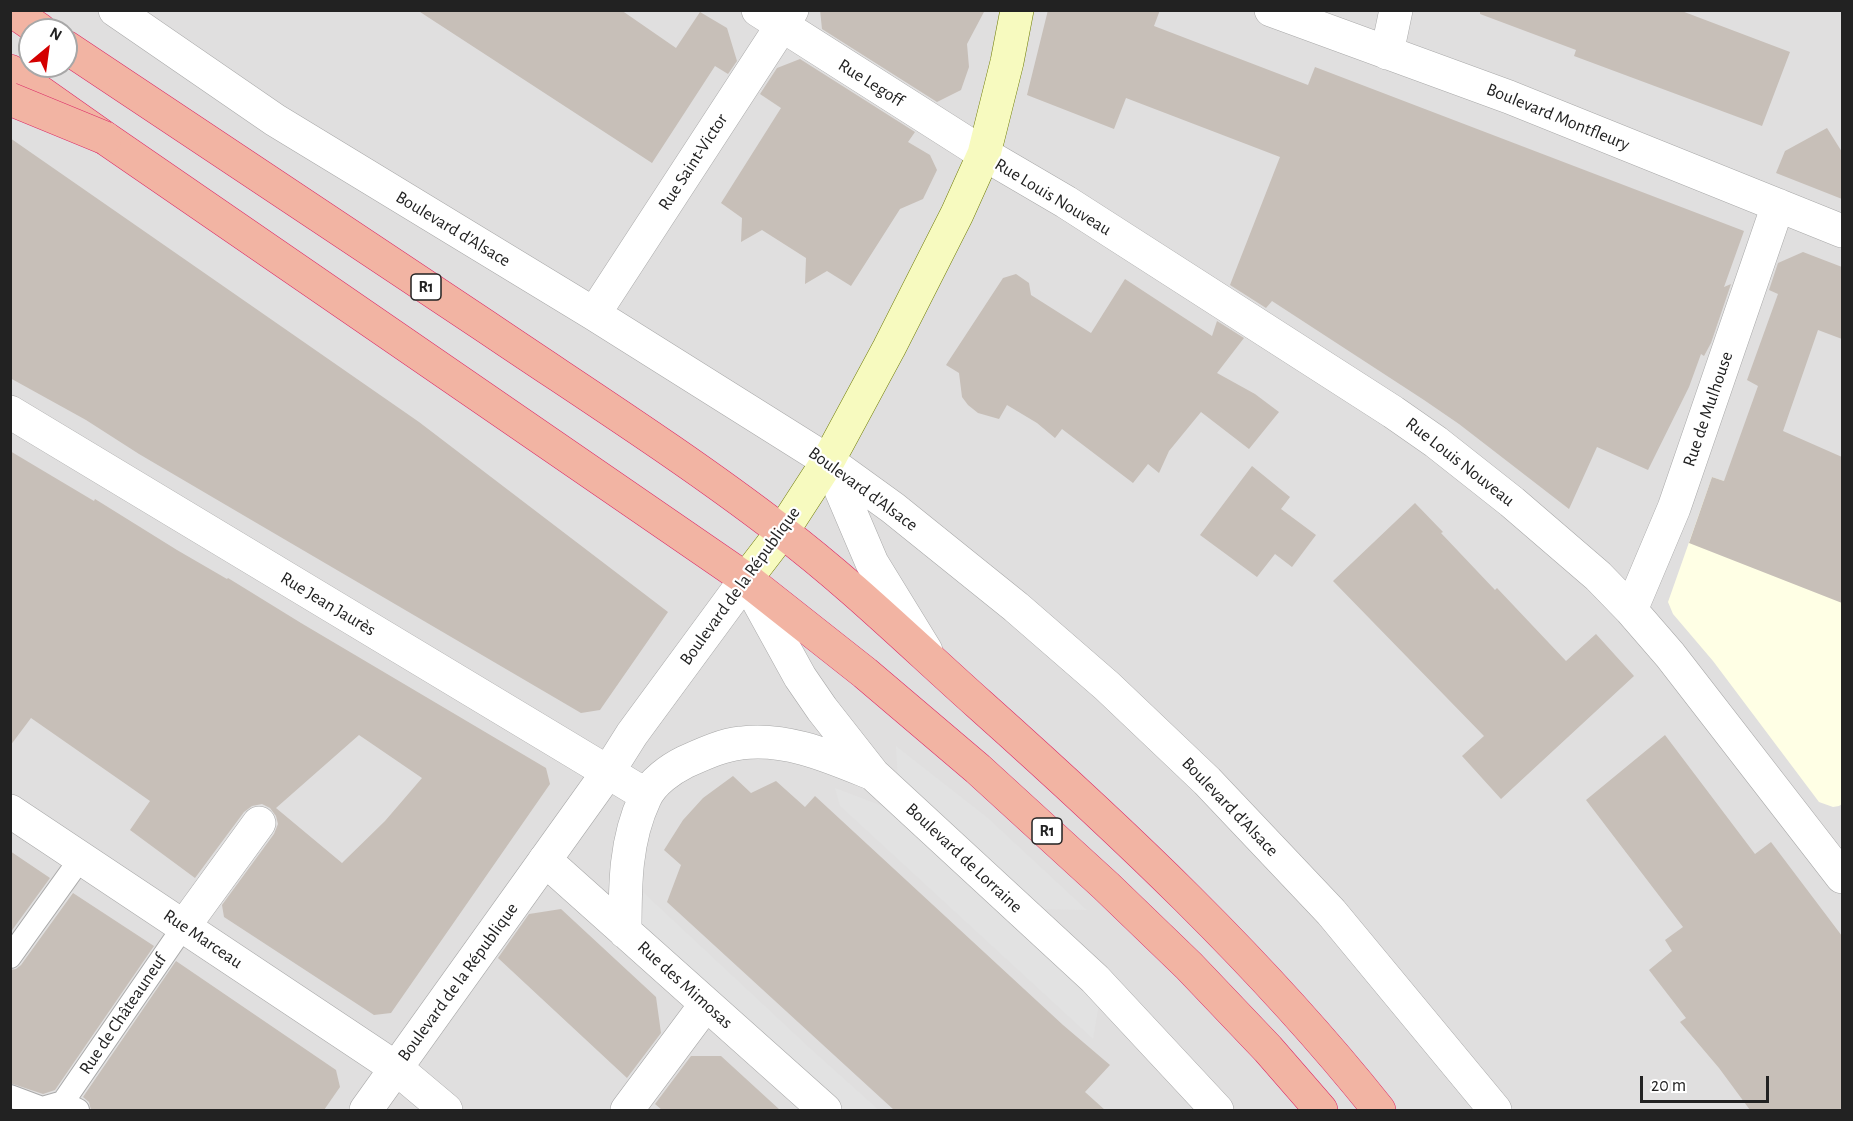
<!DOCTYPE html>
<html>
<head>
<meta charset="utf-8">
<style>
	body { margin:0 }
	#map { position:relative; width:1853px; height:1121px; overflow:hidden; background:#f2efe9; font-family:"Alegreya Sans",sans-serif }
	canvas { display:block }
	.frame { position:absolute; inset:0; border:12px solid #222; pointer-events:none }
	.north { position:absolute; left:18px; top:18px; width:60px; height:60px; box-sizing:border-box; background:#fff; border:2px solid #a7a7a7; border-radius:50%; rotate:29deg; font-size:16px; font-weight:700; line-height:24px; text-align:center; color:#222 }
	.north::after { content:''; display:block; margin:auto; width:21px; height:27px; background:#d40000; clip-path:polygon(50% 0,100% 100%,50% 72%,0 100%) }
	.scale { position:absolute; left:1640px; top:1076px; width:129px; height:27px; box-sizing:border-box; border:3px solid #222; border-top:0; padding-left:8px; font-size:18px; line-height:21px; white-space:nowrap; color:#222; -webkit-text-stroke:4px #fff; paint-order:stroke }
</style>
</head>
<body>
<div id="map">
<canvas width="1853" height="1121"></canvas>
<div class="frame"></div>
<div class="north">N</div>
<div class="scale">20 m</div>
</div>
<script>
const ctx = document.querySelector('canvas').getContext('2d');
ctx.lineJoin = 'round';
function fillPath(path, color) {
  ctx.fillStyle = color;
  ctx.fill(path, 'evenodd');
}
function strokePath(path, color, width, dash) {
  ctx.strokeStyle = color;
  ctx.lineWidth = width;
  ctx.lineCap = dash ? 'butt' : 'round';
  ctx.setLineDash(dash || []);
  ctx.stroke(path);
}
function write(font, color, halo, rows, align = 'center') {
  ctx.font = font + ' "Alegreya Sans",sans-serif';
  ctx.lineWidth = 4.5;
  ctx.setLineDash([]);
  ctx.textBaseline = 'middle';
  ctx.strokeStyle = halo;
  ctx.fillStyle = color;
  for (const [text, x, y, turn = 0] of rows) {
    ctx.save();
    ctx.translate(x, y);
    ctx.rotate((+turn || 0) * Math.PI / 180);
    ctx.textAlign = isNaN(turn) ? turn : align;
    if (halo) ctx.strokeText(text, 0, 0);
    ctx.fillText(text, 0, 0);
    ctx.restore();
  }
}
fillPath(new Path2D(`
	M 11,11 L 1842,11 L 1842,1110 L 11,1110 ZM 30,30 L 66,30 L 66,66 L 30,66 Z`), '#e0dfdf');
fillPath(new Path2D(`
	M 1712,477 L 1745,488 L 1842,525 L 1842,804 L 1839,806 L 1833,807 L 1819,802 L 1713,661 L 1673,614 L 1668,602 Z`), '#ffffe5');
fillPath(new Path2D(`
	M 896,746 L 988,818 L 1087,910 L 1034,909 L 898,782 Z
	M 835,788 L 885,807 L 1099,1004 L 1093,1039 L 840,806 Z
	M 643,892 L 811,1049 L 879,1110 L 843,1110 L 642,928 Z`), '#e2e2e2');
fillPath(new Path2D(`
	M 417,10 L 621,10 L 676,48 L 700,12 L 727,28 L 737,61 L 728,74 L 715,66 L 652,163 Z
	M 820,10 L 985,10 L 967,44 L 969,67 L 961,90 L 937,102 L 822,29 Z
	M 1048,10 L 1160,10 L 1154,26 L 1308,85 L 1315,67 L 1744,231 L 1724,287 L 1731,284 L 1711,343 L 1704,356 L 1701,354 L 1689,387 L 1648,470 L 1597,447 L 1569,509 L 1459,424 L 1424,400 L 1272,301 L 1266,308 L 1230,285 L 1280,157 L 1126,98 L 1114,129 L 1027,95 Z
	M 1480,10 L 1679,10 L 1790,52 L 1762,126 L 1574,56 L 1576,50 L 1480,14 Z
	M 800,59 L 915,132 L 908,142 L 930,155 L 937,170 L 923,199 L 900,209 L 851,286 L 827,271 L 805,284 L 806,258 L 762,230 L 741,242 L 742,218 L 721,203 L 781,108 L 760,94 L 777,68 Z
	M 1827,128 L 1842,152 L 1842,199 L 1776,173 L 1785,151 Z
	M 10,138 L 419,422 L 668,612 L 600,710 L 581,713 L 260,525 L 139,454 L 86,420 L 10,378 Z
	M 1803,252 L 1842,267 L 1842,339 L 1818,330 L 1783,431 L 1842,457 L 1842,603 L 1689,543 L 1712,477 L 1724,481 L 1758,386 L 1747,380 L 1778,294 L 1769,290 L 1778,263 Z
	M 1016,274 L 1029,283 L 1031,295 L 1091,333 L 1125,279 L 1212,336 L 1217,321 L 1244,338 L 1217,373 L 1255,394 L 1279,412 L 1249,449 L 1201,412 L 1169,451 L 1159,473 L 1148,464 L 1133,483 L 1062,429 L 1055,438 L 1037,423 L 1007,405 L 999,419 L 978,413 L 968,405 L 962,397 L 959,373 L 946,365 L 1003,278 Z
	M 10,451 L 94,501 L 95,499 L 177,550 L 227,579 L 228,578 L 301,623 L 546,768 L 550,784 L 391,1013 L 374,1015 L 224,917 L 222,905 L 274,834 L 278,824 L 276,816 L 270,808 L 262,804 L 252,806 L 244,812 L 195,878 L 130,830 L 150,801 L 31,718 L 10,746 ZM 359,735 L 422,778 L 385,821 L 342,863 L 276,808 Z
	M 1252,466 L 1290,497 L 1281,509 L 1316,535 L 1292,567 L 1275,554 L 1257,577 L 1200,535 Z
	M 1415,503 L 1443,532 L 1441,533 L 1495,590 L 1497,588 L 1566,661 L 1596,634 L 1634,676 L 1501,799 L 1462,756 L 1484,736 L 1333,581 Z
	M 1665,735 L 1755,854 L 1771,842 L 1842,936 L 1842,1110 L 1750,1110 L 1719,1068 L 1680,1022 L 1686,1018 L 1649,970 L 1672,951 L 1665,940 L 1683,927 L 1586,800 Z
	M 733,776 L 751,793 L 776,781 L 805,807 L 815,796 L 1063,1025 L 1110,1065 L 1085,1092 L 1105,1110 L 894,1110 L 667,902 L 681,865 L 664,850 L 683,820 L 703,798 Z
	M 10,851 L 50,878 L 10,933 Z
	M 73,893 L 154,946 L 55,1090 L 43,1094 L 10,1083 L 10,970 L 16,969 L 21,965 Z
	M 561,909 L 656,997 L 661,1033 L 627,1078 L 498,958 L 529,914 Z
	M 176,961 L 336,1070 L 340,1087 L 324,1110 L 91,1110 L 89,1102 L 83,1097 Z
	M 691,1056 L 721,1056 L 780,1110 L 662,1110 L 655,1104 Z`), '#c7bfb8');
const service = new Path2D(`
	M 10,957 L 81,858
	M 10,1096 L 42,1108 L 63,1102
	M 78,1110 L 63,1102 L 184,926`);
const minor = new Path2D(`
	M 115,10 L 275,120 L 594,314 L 828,461 L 893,508 L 1016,607 L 1107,686 L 1207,781 L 1331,912 L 1495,1110
	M 758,10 L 984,154 L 1066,202 L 1393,412 L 1436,442 L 1512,502 L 1598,576 L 1631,610 L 1670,655 L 1842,877
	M 1271,10 L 1509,97 L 1842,231
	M 1387,53 L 1396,10
	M 594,314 L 792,10
	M 10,412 L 646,795
	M 829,462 L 872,563 L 926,651
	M 746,579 L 800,677 L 822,709 L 873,774 L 1095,979 L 1217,1110
	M 1631,610 L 1674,508 L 1778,205
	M 10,811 L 396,1068 L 446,1110
	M 545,860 L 825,1110
	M 184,926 L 259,823
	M 625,932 C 625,885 625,840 645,798 C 652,782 671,769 685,762 C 703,754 722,745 741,743 C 787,737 831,757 873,774
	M 627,1110 L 706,1004`);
const tertiary = new Path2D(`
	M 366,1110 L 608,772 L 632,734 L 746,579`);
const secondary = new Path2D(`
	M 746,579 L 782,532 L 828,461 L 889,348 L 957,214 L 984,154 L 1007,62 L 1017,10`);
const trunk = new Path2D(`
	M 11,10 L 40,30
	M 66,47 C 206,140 345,233 485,326 C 584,393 685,457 780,530 C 850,583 913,645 979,704 C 1120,830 1261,962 1379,1110
	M 10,71 L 105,138 L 746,579 L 865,673 L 978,769 L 1106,886 L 1189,966 L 1268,1049 L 1321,1110`);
strokePath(service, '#a9a9a9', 24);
strokePath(minor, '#a9a9a9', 34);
strokePath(tertiary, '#a9a9a9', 34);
strokePath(secondary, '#707d05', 34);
strokePath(trunk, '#dc2a67', 34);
strokePath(service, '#fff', 22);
strokePath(minor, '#fff', 33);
strokePath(tertiary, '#fff', 33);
strokePath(secondary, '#f7fabf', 33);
strokePath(trunk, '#f2b4a3', 33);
const trunkBridge = new Path2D(`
	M 10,99 L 105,138`);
strokePath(trunkBridge, '#dc2a67', 34, []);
strokePath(trunkBridge, '#f2b4a3', 33);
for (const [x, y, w] of [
	[426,287,30],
	[1047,831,30]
]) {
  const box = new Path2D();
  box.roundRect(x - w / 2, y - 13, w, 26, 4.5);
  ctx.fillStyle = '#fff';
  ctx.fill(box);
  strokePath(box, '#222', 1.5);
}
write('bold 16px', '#222', null, [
	["R1",426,287],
	["R1",1047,831]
]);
write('18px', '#222', '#fff', [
	["Rue Legoff",871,83,32],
	["Boulevard Montfleury",1558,117,22],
	["Rue Saint-Victor",693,162,-57],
	["Rue Louis Nouveau",1053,197,31],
	["Boulevard d'Alsace",453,229,31],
	["Rue de Mulhouse",1708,409,-71],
	["Rue Louis Nouveau",1460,462,38],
	["Boulevard d'Alsace",863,489,36],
	["Boulevard de la République",740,586,-54],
	["Rue Jean Jaurès",328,604,31],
	["Boulevard d'Alsace",1230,807,46],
	["Boulevard de Lorraine",964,858,43],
	["Rue Marceau",203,939,34],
	["Boulevard de la République",458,982,-54],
	["Rue des Mimosas",685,985,42],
	["Rue de Châteauneuf",123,1014,-56]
]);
</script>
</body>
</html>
